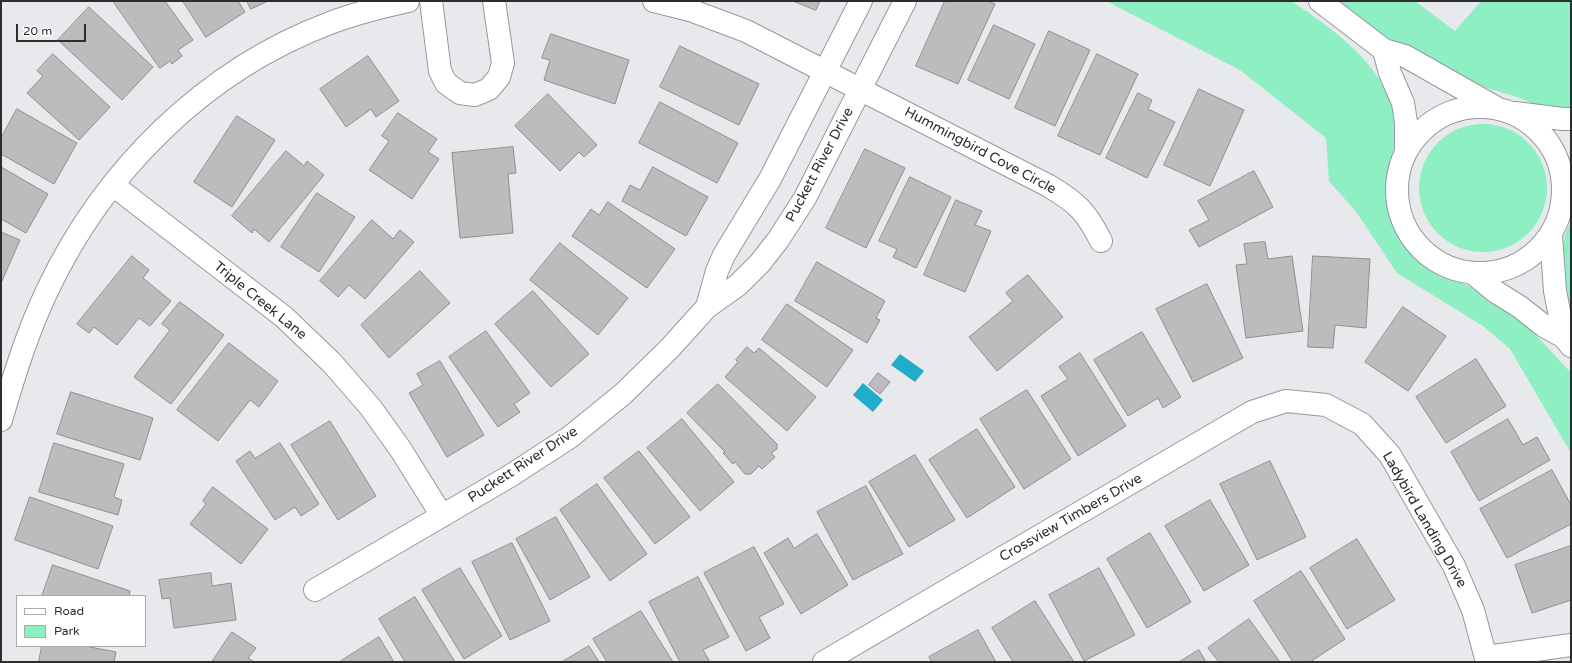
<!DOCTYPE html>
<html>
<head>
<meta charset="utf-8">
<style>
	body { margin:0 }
	#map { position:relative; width:1572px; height:663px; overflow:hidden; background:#e7e9ec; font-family:"Varela Round",sans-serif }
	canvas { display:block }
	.frame { position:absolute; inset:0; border:2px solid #2d2d2e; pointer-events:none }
	.legend { position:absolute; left:16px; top:595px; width:130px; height:52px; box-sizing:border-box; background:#fff; border:1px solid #ababab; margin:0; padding:5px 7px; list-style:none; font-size:12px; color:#2d2d2e }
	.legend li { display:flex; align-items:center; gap:8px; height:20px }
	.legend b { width:20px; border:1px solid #ababab }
	.scale { position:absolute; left:16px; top:24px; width:70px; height:18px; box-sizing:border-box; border:2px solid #2d2d2e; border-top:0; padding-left:5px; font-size:12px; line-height:14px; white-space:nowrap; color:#2d2d2e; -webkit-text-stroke:3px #fff; paint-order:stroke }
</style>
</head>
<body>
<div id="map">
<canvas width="1572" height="663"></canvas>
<div class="frame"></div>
<ul class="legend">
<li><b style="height:5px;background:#fff"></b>Road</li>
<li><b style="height:11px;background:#8eefc2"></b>Park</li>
</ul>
<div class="scale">20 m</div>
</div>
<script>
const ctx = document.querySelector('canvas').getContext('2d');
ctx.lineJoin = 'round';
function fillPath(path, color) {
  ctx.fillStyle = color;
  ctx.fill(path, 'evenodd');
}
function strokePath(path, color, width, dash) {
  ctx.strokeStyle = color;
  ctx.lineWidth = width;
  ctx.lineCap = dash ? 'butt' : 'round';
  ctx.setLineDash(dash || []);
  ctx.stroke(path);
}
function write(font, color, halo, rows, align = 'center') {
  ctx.font = font + ' "Varela Round",sans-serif';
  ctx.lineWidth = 3;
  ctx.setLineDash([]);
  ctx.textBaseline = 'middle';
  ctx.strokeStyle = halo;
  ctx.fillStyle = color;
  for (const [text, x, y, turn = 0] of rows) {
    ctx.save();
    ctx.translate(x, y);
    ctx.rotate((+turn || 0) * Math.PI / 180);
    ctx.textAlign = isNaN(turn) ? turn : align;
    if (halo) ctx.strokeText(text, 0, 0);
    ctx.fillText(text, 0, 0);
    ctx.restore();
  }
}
fillPath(new Path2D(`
	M 1106,1 L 1291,1 C 1329,26 1376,59 1391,103 C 1392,108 1395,113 1396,118 C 1398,136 1392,154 1389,172 C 1385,198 1392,228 1409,249 C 1421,264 1439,271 1456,280 C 1470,286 1484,294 1496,302 C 1525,321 1548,348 1571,373 L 1571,453 L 1510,349 L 1483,326 L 1397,273 L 1357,213 L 1329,181 L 1326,138 L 1240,70 Z
	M 1340,1 L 1415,1 L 1455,31 L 1481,1 L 1571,1 L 1571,112 L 1545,109 L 1517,97 L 1487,88 L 1457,76 L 1386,37 Z
	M1419 188a64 64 0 1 1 128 0a64 64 0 1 1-128 0Z
	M 1571,222 L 1571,320 L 1560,256 L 1566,232 Z`), '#8eefc2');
fillPath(new Path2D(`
	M 900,354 L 924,371 L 915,382 L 891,365 Z
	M 863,383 L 883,400 L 873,412 L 853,395 Z`), '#20acca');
const building = new Path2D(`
	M 113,1 L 165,1 L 193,40 L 178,50 L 182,56 L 172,64 L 170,61 L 160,68 Z
	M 183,1 L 238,1 L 245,12 L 206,37 Z
	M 247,1 L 268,1 L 251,9 Z
	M 793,1 L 820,1 L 816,10 Z
	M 945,1 L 988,1 L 995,4 L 958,84 L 916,66 Z
	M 89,7 L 153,67 L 122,100 L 58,40 Z
	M 994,25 L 1035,44 L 1009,99 L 968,80 Z
	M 1049,31 L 1090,50 L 1055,126 L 1015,108 Z
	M 551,34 L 629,60 L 615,104 L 544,80 L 550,60 L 542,58 Z
	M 680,46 L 759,84 L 739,125 L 660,87 Z
	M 53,54 L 110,107 L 79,140 L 27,93 L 43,76 L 37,71 Z
	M 1097,54 L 1138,74 L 1100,155 L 1058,136 Z
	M 368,56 L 399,101 L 376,117 L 371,109 L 346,127 L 320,89 Z
	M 1199,89 L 1244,110 L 1210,186 L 1164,165 Z
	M 1138,93 L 1152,100 L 1148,109 L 1175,122 L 1147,178 L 1106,158 Z
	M 548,94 L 597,145 L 584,157 L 579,152 L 560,171 L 515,126 Z
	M 660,102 L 738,143 L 717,183 L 639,143 Z
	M 17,109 L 77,143 L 54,184 L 1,154 L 1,138 Z
	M 398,113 L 437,139 L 428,152 L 439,159 L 412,199 L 369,170 L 389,141 L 382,136 Z
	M 237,116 L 275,140 L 232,207 L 194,182 Z
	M 513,147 L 516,173 L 508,174 L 513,233 L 460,238 L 452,153 Z
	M 865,149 L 905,168 L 866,248 L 826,228 Z
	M 286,151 L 304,166 L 307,161 L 324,175 L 269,242 L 254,229 L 252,233 L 232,216 Z
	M 1,167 L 48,194 L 26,233 L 1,219 Z
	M 653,167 L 708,197 L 686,236 L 622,201 L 630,185 L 640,190 Z
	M 1254,171 L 1273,207 L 1199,247 L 1189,230 L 1209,220 L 1198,201 Z
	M 910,177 L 951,197 L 916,268 L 893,257 L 897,249 L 879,241 Z
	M 317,193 L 355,217 L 319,272 L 281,247 Z
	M 956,200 L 982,211 L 975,225 L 991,231 L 965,292 L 924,275 Z
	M 608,202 L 675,249 L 647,288 L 572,236 L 591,209 L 599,215 Z
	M 372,220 L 393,239 L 400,230 L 414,242 L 365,299 L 349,285 L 338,297 L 320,281 Z
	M 1,232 L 20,240 L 2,281 L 1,280 Z
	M 1265,242 L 1268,259 L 1292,256 L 1303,331 L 1246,338 L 1236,265 L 1247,264 L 1244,244 Z
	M 560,243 L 628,298 L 598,335 L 530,280 Z
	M 132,256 L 149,270 L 143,278 L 171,301 L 150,326 L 139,318 L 117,345 L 94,327 L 89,333 L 77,324 Z
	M 1313,256 L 1370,259 L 1366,328 L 1335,325 L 1333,348 L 1308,347 Z
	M 817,262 L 885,301 L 876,318 L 880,320 L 867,343 L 795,301 Z
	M 420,271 L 450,303 L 389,358 L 361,325 Z
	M 1028,275 L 1063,317 L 997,371 L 969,337 L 1013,301 L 1006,293 Z
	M 1207,284 L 1243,358 L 1193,382 L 1156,309 Z
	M 533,291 L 589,354 L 551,387 L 495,324 Z
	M 180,302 L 224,335 L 171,404 L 134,377 L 170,330 L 162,324 Z
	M 787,304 L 853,350 L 827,387 L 762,340 Z
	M 1403,307 L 1446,336 L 1408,391 L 1365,362 Z
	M 486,331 L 530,393 L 514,404 L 520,412 L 498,427 L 449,357 Z
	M 1142,332 L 1181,397 L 1163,408 L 1158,398 L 1128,416 L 1094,360 Z
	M 229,343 L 278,381 L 259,407 L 250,400 L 218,441 L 177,410 Z
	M 747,347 L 754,353 L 759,348 L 816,397 L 787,431 L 725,377 L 738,362 L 736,360 Z
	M 1080,353 L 1126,426 L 1078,456 L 1041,396 L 1068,379 L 1059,367 Z
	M 1476,359 L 1506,406 L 1446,443 L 1416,397 Z
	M 440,361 L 484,435 L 447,457 L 409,393 L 423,385 L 417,374 Z
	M 878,373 L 890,382 L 880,394 L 869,385 Z
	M 718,384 L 777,444 L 777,449 L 771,453 L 775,457 L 762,469 L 759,466 L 751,474 L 745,474 L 735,462 L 733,464 L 723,453 L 725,452 L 687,413 Z
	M 1027,390 L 1071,459 L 1024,489 L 980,419 Z
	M 71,392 L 153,418 L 140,460 L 57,434 Z
	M 682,419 L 734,482 L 700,511 L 647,448 Z
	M 1508,419 L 1523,445 L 1537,437 L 1550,460 L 1479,501 L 1451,452 Z
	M 330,421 L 376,496 L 338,520 L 291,445 Z
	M 977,429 L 1015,487 L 967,518 L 929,460 Z
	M 54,443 L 124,464 L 114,497 L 122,500 L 118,515 L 39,492 Z
	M 280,443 L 319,504 L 301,516 L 295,507 L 275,520 L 236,461 L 250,451 L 255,458 Z
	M 639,451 L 690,517 L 655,544 L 604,478 Z
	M 915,455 L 955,520 L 909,547 L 869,482 Z
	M 1270,461 L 1306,537 L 1257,560 L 1220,484 Z
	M 1552,470 L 1571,505 L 1571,524 L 1507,558 L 1480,509 Z
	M 597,484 L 647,554 L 610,581 L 560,510 Z
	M 866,486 L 903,554 L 853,580 L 817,512 Z
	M 213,487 L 268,529 L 241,564 L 190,524 L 206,504 L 203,501 Z
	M 30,497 L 113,526 L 98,569 L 15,540 Z
	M 1210,500 L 1249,565 L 1204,591 L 1165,526 Z
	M 556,517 L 590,577 L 550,600 L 516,539 Z
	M 1150,533 L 1191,602 L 1147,628 L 1107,559 Z
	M 817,534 L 848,585 L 801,614 L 764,553 L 788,538 L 794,548 Z
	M 1357,539 L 1395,600 L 1347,629 L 1310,568 Z
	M 512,543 L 550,621 L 510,640 L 472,562 Z
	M 1571,546 L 1571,600 L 1532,613 L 1515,565 Z
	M 754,547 L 784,604 L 759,617 L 770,638 L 746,651 L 704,573 Z
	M 53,565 L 130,591 L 129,596 L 42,596 Z
	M 460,568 L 502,636 L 464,659 L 422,590 Z
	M 1099,568 L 1135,635 L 1084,661 L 1049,595 Z
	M 1301,571 L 1345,639 L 1310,662 L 1293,662 L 1254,601 Z
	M 211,573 L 212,586 L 231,583 L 236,620 L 174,628 L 170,598 L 162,599 L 159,580 Z
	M 698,577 L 729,637 L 703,650 L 710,662 L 680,662 L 649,602 Z
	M 415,597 L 455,662 L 405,662 L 379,619 Z
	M 1035,601 L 1074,662 L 1013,662 L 992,628 Z
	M 641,611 L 673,662 L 607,662 L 593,639 Z
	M 1249,619 L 1280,662 L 1219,662 L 1208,648 Z
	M 978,630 L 996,662 L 932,662 L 929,657 Z
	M 232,632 L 256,648 L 248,658 L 254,662 L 212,662 Z
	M 379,637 L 394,662 L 341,662 L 341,661 Z
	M 42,646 L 85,646 L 116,652 L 114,662 L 39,662 Z
	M 589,646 L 599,662 L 562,662 Z
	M 1199,650 L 1206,662 L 1179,662 Z`);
fillPath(building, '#bebbbd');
strokePath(building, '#908d8f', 1);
const minor = new Path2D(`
	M 431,1 L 440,71 L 446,83 L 460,93 L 475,95 L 489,89 L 499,77 L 503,63 L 494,1
	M 654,1 L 690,10 L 746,31 L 1049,186 C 1077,203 1086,211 1101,241
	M 1320,1 L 1384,50 L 1405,56 L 1495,107
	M 1384,50 L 1390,73 L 1403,103 L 1406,122 L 1406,150
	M1397 190a83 83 0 1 1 166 0a83 83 0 1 1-166 0Z
	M 1515,113 L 1563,119 L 1571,119
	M 113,185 L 284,317 L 332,363 L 371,408 L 401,450 L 442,516
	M 1551,235 L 1555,291 L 1564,337 L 1571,346
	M 1474,274 L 1496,292 L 1520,307 L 1544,326 L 1564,337
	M 707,307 L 717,271 L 724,255 L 770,179 L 861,1
	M 1,420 C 14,376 27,333 47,291 C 104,170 205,70 330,23 C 356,13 381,7 408,1
	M 315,590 L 510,476 L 570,437 L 623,394 L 670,348 L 707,307 L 738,285 L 760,263 L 778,240 L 805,198 L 905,1
	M 1487,657 L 1571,645
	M 824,662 L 1252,412 L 1286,401 L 1326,405 L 1362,424 L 1390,455 L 1454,566 L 1473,610 L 1487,662`);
strokePath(minor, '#97989b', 24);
strokePath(minor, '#fff', 22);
write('14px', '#2d2d2e', '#fff', [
	["Hummingbird Cove Circle",980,151,28],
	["Puckett River Drive",820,165,-62],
	["Triple Creek Lane",260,301,39],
	["Puckett River Drive",523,465,-33],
	["Crossview Timbers Drive",1071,518,-30],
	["Ladybird Landing Drive",1424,520,60]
]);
</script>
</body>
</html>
